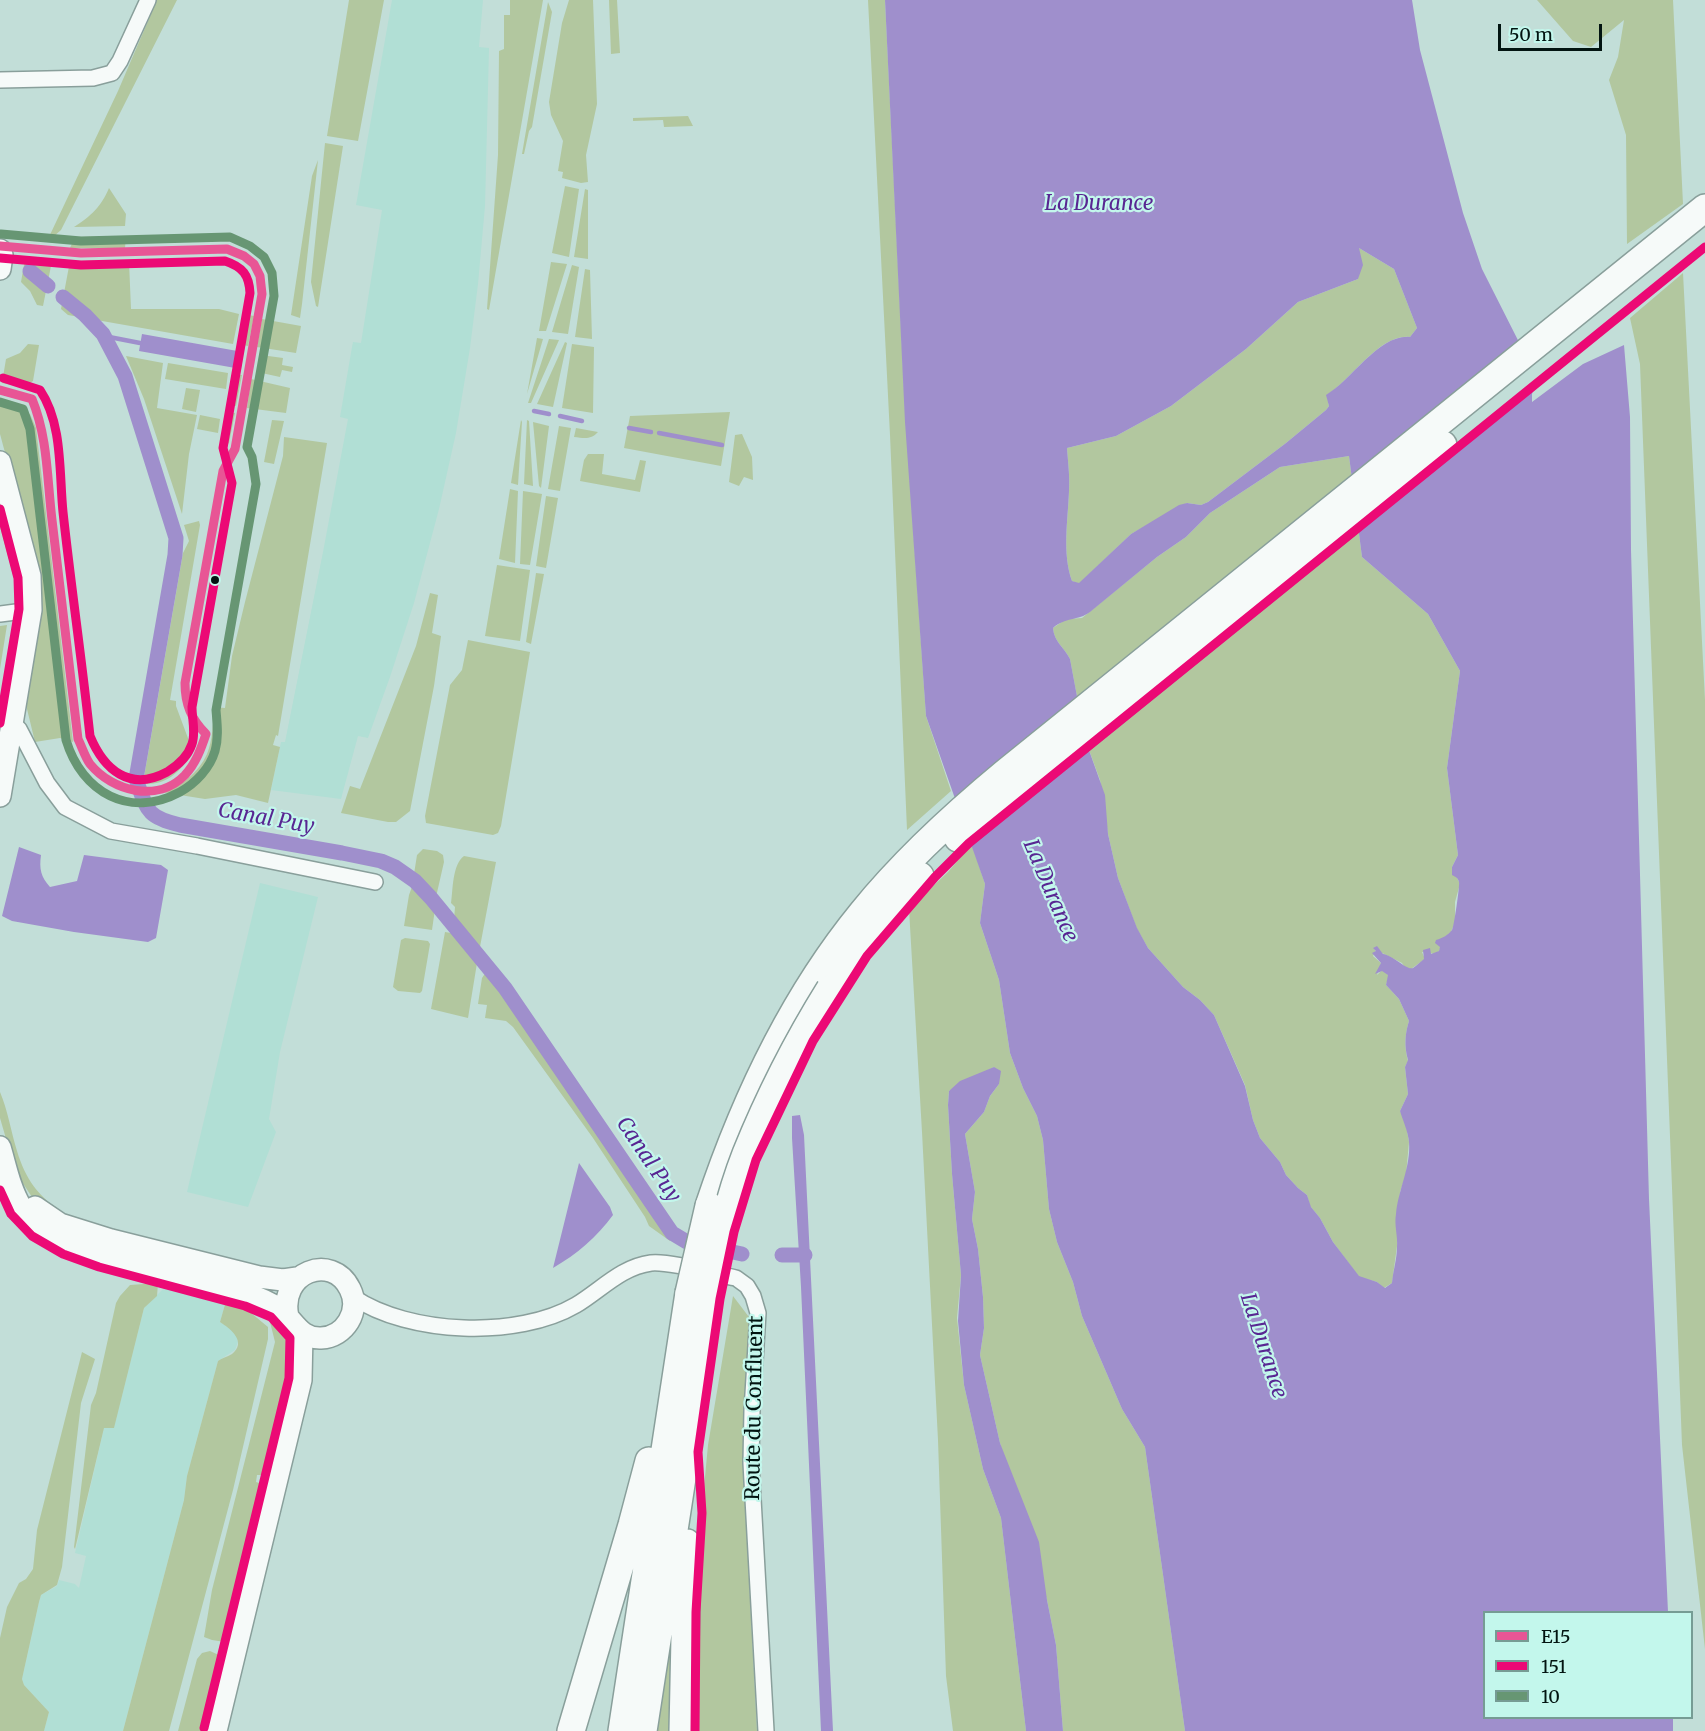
<!DOCTYPE html>
<html>
<head>
<meta charset="utf-8">
<style>
	body { margin:0 }
	#map { position:relative; width:1705px; height:1731px; overflow:hidden; background:#c2ded8; font-family:Merriweather,serif }
	canvas { display:block }
	.legend { position:absolute; left:1483px; top:1611px; width:210px; height:108px; box-sizing:border-box; background:#c3f7ec; border:2px solid #769c94; margin:0; padding:8px 10px; list-style:none; font-size:18px; color:#021411 }
	.legend li { display:flex; align-items:center; gap:12px; height:30px }
	.legend b { width:30px; border:2px solid #769c94 }
	.scale { position:absolute; left:1498px; top:24px; width:104px; height:27px; box-sizing:border-box; border:3px solid #021411; border-top:0; padding-left:8px; font-size:18px; line-height:21px; white-space:nowrap; color:#021411; -webkit-text-stroke:4px #c3f7ec; paint-order:stroke }
</style>
</head>
<body>
<div id="map">
<canvas width="1705" height="1731"></canvas>
<ul class="legend">
<li><b style="height:8px;background:#e85595"></b>E15</li>
<li><b style="height:8px;background:#ec0975"></b>151</li>
<li><b style="height:8px;background:#679673"></b>10</li>
</ul>
<div class="scale">50 m</div>
</div>
<script>
const ctx = document.querySelector('canvas').getContext('2d');
ctx.lineJoin = 'round';
function fillPath(path, color) {
  ctx.fillStyle = color;
  ctx.fill(path, 'evenodd');
}
function strokePath(path, color, width, dash) {
  ctx.strokeStyle = color;
  ctx.lineWidth = width;
  ctx.lineCap = dash ? 'butt' : 'round';
  ctx.setLineDash(dash || []);
  ctx.stroke(path);
}
function write(font, color, halo, rows, align = 'center') {
  ctx.font = font + ' Merriweather,serif';
  ctx.lineWidth = 4.5;
  ctx.setLineDash([]);
  ctx.textBaseline = 'middle';
  ctx.strokeStyle = halo;
  ctx.fillStyle = color;
  for (const [text, x, y, turn = 0] of rows) {
    ctx.save();
    ctx.translate(x, y);
    ctx.rotate((+turn || 0) * Math.PI / 180);
    ctx.textAlign = isNaN(turn) ? turn : align;
    if (halo) ctx.strokeText(text, 0, 0);
    ctx.fillText(text, 0, 0);
    ctx.restore();
  }
}
fillPath(new Path2D(`
	M 392,0 L 483,0 L 479,47 L 489,48 L 485,206 L 478,284 L 470,348 L 456,433 L 439,509 L 414,603 L 390,677 L 368,738 L 358,736 L 341,799 L 271,790 L 281,742 L 285,742 L 323,552 L 348,419 L 340,417 L 352,347 L 353,342 L 361,343 L 382,210 L 356,205 Z
	M 260,883 L 318,897 L 280,1052 L 269,1119 L 276,1132 L 248,1207 L 187,1192 Z
	M 165,1287 L 226,1301 L 220,1322 L 231,1329 L 237,1335 L 238,1342 L 235,1350 L 218,1361 L 187,1476 L 184,1500 L 123,1731 L 44,1731 L 49,1712 L 24,1685 L 22,1679 L 39,1602 L 41,1595 L 57,1586 L 59,1580 L 75,1584 L 79,1588 L 86,1556 L 75,1553 L 104,1428 L 114,1427 L 144,1308 Z`), '#b1dfd5');
fillPath(new Path2D(`
	M 157,0 L 177,0 L 61,230 L 53,237 L 48,239 L 118,91 Z
	M 349,0 L 384,0 L 358,141 L 327,136 Z
	M 510,0 L 543,0 L 489,310 L 487,309 L 498,155 L 499,51 L 504,49 L 504,15 L 510,15 Z
	M 569,0 L 593,0 L 597,104 L 586,155 L 588,182 L 581,183 L 562,178 L 563,172 L 558,171 L 563,141 L 551,115 L 549,102 L 562,23 Z
	M 609,0 L 617,0 L 620,53 L 611,54 Z
	M 868,0 L 885,0 L 905,409 L 926,716 L 951,791 L 907,830 L 890,435 Z
	M 1537,0 L 1673,0 L 1683,204 L 1627,244 L 1626,135 L 1609,80 L 1618,57 L 1624,20 L 1591,47 L 1573,41 Z
	M 548,2 L 552,12 L 532,127 L 529,131 L 524,154 L 522,154 Z
	M 688,116 L 693,126 L 664,127 L 663,120 L 633,121 L 633,118 Z
	M 325,143 L 343,146 L 318,307 L 316,306 L 311,282 Z
	M 318,160 L 302,304 L 300,318 L 291,315 L 312,176 Z
	M 565,186 L 579,189 L 569,257 L 552,253 Z
	M 109,188 L 126,214 L 125,226 L 74,227 C 91,216 101,207 109,188 Z
	M 585,189 L 588,190 L 588,259 L 574,257 Z
	M 126,236 L 125,248 L 70,248 L 75,237 Z
	M 1359,248 L 1394,269 L 1417,328 L 1410,337 C 1380,333 1351,380 1327,395 L 1329,406 L 1326,410 L 1286,443 L 1208,502 L 1201,505 L 1187,503 L 1131,534 L 1079,584 L 1072,581 C 1062,553 1068,520 1069,491 C 1070,477 1068,462 1067,448 L 1116,436 L 1171,406 L 1246,349 L 1298,302 L 1358,279 Z
	M 25,259 L 51,266 L 43,306 L 37,305 L 30,291 L 21,282 Z
	M 118,260 L 129,262 L 131,309 L 219,309 L 239,314 L 233,344 L 68,315 L 61,309 L 70,261 Z
	M 551,262 L 567,264 L 546,331 L 539,331 Z
	M 572,265 L 579,267 L 568,334 L 552,332 Z
	M 585,269 L 590,270 L 592,339 L 575,337 Z
	M 1683,273 L 1705,700 L 1705,1649 L 1682,1445 L 1640,364 L 1630,318 Z
	M 243,314 L 254,316 L 248,346 L 238,344 Z
	M 262,319 L 301,326 L 296,353 L 257,347 Z
	M 537,338 L 543,339 L 527,394 Z
	M 549,339 L 559,340 L 531,403 L 528,403 Z
	M 565,342 L 567,343 L 553,407 L 537,404 Z
	M 28,344 L 39,345 L 33,381 L 23,387 L 2,383 L 6,359 L 20,353 Z
	M 572,344 L 594,347 L 593,413 L 562,408 Z
	M 261,355 L 283,358 L 282,365 L 293,367 L 292,372 L 282,370 L 280,377 L 257,372 Z
	M 126,356 L 163,363 L 157,408 L 197,415 L 189,454 L 182,514 L 144,399 Z
	M 168,363 L 228,373 L 226,389 L 165,379 Z
	M 233,374 L 242,375 L 236,406 L 228,404 Z
	M 251,379 L 290,388 L 286,413 L 247,408 Z
	M 186,388 L 200,390 L 196,412 L 182,409 Z
	M 0,405 L 30,414 L 36,428 L 73,742 L 60,738 L 35,742 L 27,709 L 27,682 L 36,568 L 0,434 Z
	M 226,411 L 235,413 L 229,443 L 219,452 Z
	M 730,412 L 721,466 L 624,448 L 630,416 Z
	M 200,415 L 220,419 L 218,433 L 197,429 Z
	M 272,420 L 284,421 L 274,464 L 264,462 Z
	M 521,420 L 522,422 L 518,485 L 511,483 Z
	M 527,420 L 529,421 L 533,486 L 524,484 Z
	M 533,422 L 549,426 L 541,488 L 539,486 Z
	M 559,426 L 571,428 L 560,491 L 548,489 Z
	M 576,428 L 598,432 C 591,440 584,438 574,437 Z
	M 742,434 L 752,457 L 753,480 L 744,477 L 739,486 L 729,482 L 735,435 Z
	M 284,437 L 327,443 L 278,736 L 276,735 L 273,745 L 280,747 L 268,803 L 236,795 L 205,799 L 161,792 C 180,788 199,772 207,754 C 213,740 213,722 214,707 L 225,708 L 232,656 L 245,602 L 283,456 Z
	M 588,454 L 604,454 L 602,474 L 635,480 L 640,460 L 646,461 L 640,492 L 580,481 L 584,460 Z
	M 1349,456 L 1362,557 L 1428,614 L 1460,671 L 1447,768 L 1458,855 L 1452,867 L 1460,884 L 1455,902 L 1455,922 L 1451,932 L 1444,938 L 1439,951 L 1435,954 L 1422,952 L 1425,959 L 1411,969 L 1406,969 L 1402,963 L 1374,949 L 1376,951 L 1373,956 L 1381,963 L 1377,975 L 1382,970 L 1389,975 L 1386,985 L 1399,999 L 1409,1021 C 1405,1034 1404,1046 1408,1061 L 1405,1067 L 1408,1094 L 1400,1111 L 1405,1119 L 1409,1142 L 1406,1175 L 1400,1192 L 1397,1246 L 1392,1283 L 1384,1288 L 1377,1282 L 1359,1277 L 1333,1242 L 1320,1218 L 1310,1206 L 1307,1195 L 1298,1188 L 1286,1175 L 1280,1162 L 1260,1138 L 1253,1120 L 1245,1085 L 1214,1015 L 1200,1000 L 1183,987 L 1148,948 L 1137,929 L 1118,878 L 1108,834 L 1100,780 L 1085,739 L 1070,659 C 1064,647 1054,642 1053,628 L 1066,619 L 1082,618 L 1157,557 L 1186,537 L 1210,513 L 1280,467 Z
	M 510,489 L 518,491 L 515,563 L 499,559 Z
	M 523,491 L 542,494 L 530,565 L 520,564 Z
	M 0,495 L 22,582 L 15,598 L 15,582 L 0,527 Z
	M 546,496 L 558,498 L 546,568 L 536,566 Z
	M 199,521 L 200,525 L 170,700 L 176,701 L 176,706 L 192,749 L 192,755 C 179,772 165,787 143,783 L 183,553 L 189,541 L 184,525 Z
	M 497,565 L 530,570 L 520,641 L 485,636 Z
	M 536,573 L 544,574 L 531,644 L 526,642 Z
	M 430,593 L 438,595 L 432,633 L 441,636 L 434,686 L 410,811 L 396,822 L 388,822 L 341,813 L 350,786 L 360,789 L 416,646 Z
	M 15,622 L 18,625 L 0,756 L 0,709 Z
	M 7,625 L 0,669 L 0,626 Z
	M 468,640 L 530,652 L 501,826 L 498,833 L 493,835 L 426,823 L 425,816 L 450,685 L 462,670 Z
	M 972,844 L 985,884 L 980,923 L 999,980 L 1010,1053 L 1023,1088 L 1037,1116 L 1043,1140 L 1049,1209 L 1057,1242 L 1073,1282 L 1082,1316 L 1122,1409 L 1145,1447 L 1185,1731 L 1063,1731 L 1056,1645 L 1047,1600 L 1000,1443 L 980,1355 L 984,1328 L 983,1297 L 978,1249 L 972,1219 L 975,1192 L 965,1134 L 984,1112 L 990,1096 L 999,1084 L 994,1067 L 949,1091 L 948,1105 L 952,1174 L 961,1275 L 957,1318 L 964,1385 L 983,1469 L 1001,1518 L 1026,1731 L 953,1731 L 946,1676 L 938,1440 L 922,1132 L 909,909 L 948,872 Z
	M 423,849 L 437,851 L 443,855 L 444,862 L 436,897 L 414,874 L 417,855 Z
	M 464,856 L 496,862 L 479,952 L 454,920 L 455,907 L 451,903 C 453,890 452,865 464,856 Z
	M 413,884 L 435,909 L 432,930 L 404,926 L 409,895 Z
	M 452,924 L 478,957 L 468,1018 L 431,1009 L 445,932 L 451,933 Z
	M 405,938 L 428,941 L 430,944 L 422,991 L 420,993 L 398,991 L 393,987 L 401,940 Z
	M 486,972 L 671,1238 L 670,1241 L 649,1226 L 645,1217 L 593,1138 L 513,1027 L 506,1021 L 485,1018 L 487,1005 L 478,1004 L 482,978 Z
	M 0,1092 C 8,1111 11,1132 17,1151 C 34,1208 70,1215 118,1240 L 36,1203 L 16,1173 L 0,1118 Z
	M 158,1283 L 157,1296 L 144,1308 L 114,1428 L 104,1428 L 75,1549 L 74,1547 L 91,1405 L 96,1393 L 116,1303 L 120,1296 L 130,1285 Z
	M 733,1296 L 752,1321 L 747,1540 L 757,1731 L 692,1731 L 696,1574 L 708,1445 Z
	M 226,1301 L 251,1313 L 268,1327 L 268,1339 L 233,1490 L 169,1731 L 123,1731 L 184,1500 L 187,1476 L 218,1361 C 222,1358 227,1357 232,1354 C 247,1342 231,1329 220,1322 Z
	M 270,1322 C 278,1329 288,1337 291,1347 C 296,1370 271,1448 265,1475 L 257,1475 L 256,1482 L 263,1484 L 225,1642 L 212,1640 L 204,1637 L 212,1590 L 275,1342 Z
	M 82,1352 L 95,1359 L 81,1403 L 62,1567 L 57,1585 L 41,1595 L 39,1602 L 22,1679 L 24,1685 L 49,1712 L 44,1731 L 0,1731 L 0,1638 L 7,1607 L 19,1583 L 26,1579 L 33,1569 L 37,1530 Z
	M 672,1623 L 676,1731 L 656,1731 Z
	M 210,1651 L 223,1657 L 205,1731 L 178,1731 L 197,1659 L 202,1653 Z`), '#b2c79f');
fillPath(new Path2D(`
	M 885,0 L 1412,0 L 1420,50 L 1463,213 L 1482,269 L 1529,362 L 1536,382 L 1532,394 L 1532,402 L 1583,364 L 1624,345 L 1630,417 L 1631,550 L 1649,1199 L 1668,1612 L 1484,1612 L 1484,1718 L 1673,1718 L 1673,1731 L 1185,1731 L 1145,1447 L 1122,1409 L 1082,1316 L 1073,1282 L 1057,1242 L 1049,1209 L 1043,1140 L 1037,1116 L 1023,1088 L 1010,1053 L 999,980 L 980,923 L 985,884 L 926,716 L 905,422 ZM 1359,248 L 1394,269 L 1417,328 L 1410,337 C 1379,334 1352,380 1326,395 L 1329,406 L 1326,410 L 1286,443 L 1208,502 L 1201,505 L 1187,503 L 1179,505 L 1131,534 L 1079,583 L 1072,581 C 1062,553 1068,520 1069,491 C 1070,477 1068,462 1067,448 L 1116,436 L 1171,406 L 1246,349 L 1298,302 L 1358,279 L 1363,265 ZM 1349,456 L 1362,557 L 1428,614 L 1460,671 L 1447,768 L 1458,855 L 1452,867 L 1452,875 C 1456,877 1458,878 1459,882 C 1460,885 1454,927 1452,930 C 1448,935 1443,938 1436,940 L 1435,943 L 1440,947 L 1439,951 L 1431,954 L 1430,948 L 1423,950 L 1424,959 C 1420,962 1416,966 1413,968 C 1407,971 1393,955 1383,954 L 1377,946 L 1373,948 L 1376,951 L 1372,953 L 1381,963 L 1375,974 L 1382,971 L 1388,975 L 1386,985 L 1399,999 L 1409,1021 C 1405,1034 1404,1046 1408,1060 L 1405,1067 L 1408,1094 L 1400,1111 C 1403,1121 1408,1131 1409,1142 C 1411,1167 1398,1190 1396,1214 C 1394,1225 1398,1236 1397,1247 C 1397,1259 1393,1271 1392,1283 L 1385,1288 L 1377,1282 L 1359,1276 L 1333,1242 L 1320,1218 L 1311,1207 L 1307,1195 L 1298,1188 L 1286,1175 L 1280,1162 L 1260,1138 L 1253,1120 L 1245,1086 L 1214,1015 L 1200,1000 L 1183,987 L 1148,948 L 1137,928 L 1118,878 L 1108,834 L 1105,795 L 1085,739 L 1070,659 C 1064,647 1054,642 1053,628 C 1065,617 1078,621 1090,612 L 1157,557 L 1186,537 L 1210,513 L 1280,467 Z
	M 142,334 L 243,352 L 241,369 L 139,351 Z
	M 19,847 L 41,855 C 39,869 41,877 50,887 L 77,881 L 84,855 L 161,865 L 168,870 L 156,938 L 148,942 L 74,932 L 12,921 L 2,916 Z
	M 994,1067 L 1001,1071 L 999,1084 L 990,1096 L 984,1112 L 965,1134 L 975,1192 L 972,1219 L 978,1249 L 983,1297 L 984,1328 L 980,1355 L 1000,1443 L 1039,1542 L 1047,1600 L 1056,1645 L 1063,1731 L 1026,1731 L 1001,1518 L 983,1469 L 964,1385 L 958,1321 L 961,1275 L 952,1174 L 948,1105 L 949,1091 L 960,1081 Z
	M 800,1115 L 804,1135 L 833,1731 L 821,1731 L 801,1287 L 792,1138 L 792,1116 Z
	M 579,1163 L 610,1207 L 613,1215 C 597,1237 577,1254 553,1268 Z`), '#9f8fcc');
fillPath(new Path2D(`
	M 1520,340 L 1532,361 L 1539,381 L 1537,387 L 1356,533 L 1349,477 Z`), '#c2ded8');
strokePath(new Path2D(`
	M 104,336 L 140,343
	M 534,411 L 549,414
	M 560,416 L 582,421
	M 629,428 L 651,432
	M 659,433 L 722,445`), '#9f8fcc', 4.5);
strokePath(new Path2D(`
	M 30,271 L 48,286
	M 63,297 L 85,315 L 103,334 L 125,376 L 176,538 L 175,555 L 136,779 C 147,810 146,817 180,825 L 342,853 L 381,861 L 395,867 L 415,881 L 431,898 L 505,988 L 672,1233 L 687,1242 L 742,1254
	M 782,1255 L 805,1255`), '#9f8fcc', 15);
const street = new Path2D(`
	M 0,80 L 93,78 L 112,73 L 120,61 L 148,0
	M 0,614 L 31,610
	M 12,722 L 19,729 L 47,783 L 65,807 L 111,831 L 197,846 L 375,882
	M 353,1297 C 409,1335 518,1339 576,1305 C 601,1290 621,1267 651,1263 C 671,1261 715,1274 736,1278 L 747,1286 L 753,1296 L 758,1313 L 752,1410 L 751,1463 L 766,1731`);
const secondary = new Path2D(`
	M 0,250 L 2,255 L 0,269
	M 0,462 L 30,576 L 31,610 L 0,796
	M 0,1147 C 6,1167 10,1189 21,1207 C 53,1260 185,1271 242,1292 C 254,1296 268,1301 279,1309 C 294,1319 299,1339 321,1338 C 345,1337 361,1311 350,1289 C 332,1252 278,1272 288,1317
	M 35,1207 L 60,1224 L 111,1240 L 259,1277 L 283,1280 L 297,1278
	M 216,1731 L 301,1380 L 302,1333`);
const highway = new Path2D(`
	M 958,838 L 1443,445
	M 830,989 L 857,949 L 920,876
	M 709,1206 C 744,1101 791,1000 862,913 C 904,861 953,816 1005,773 L 1705,208
	M 571,1731 L 632,1525 L 649,1461
	M 622,1731 L 689,1293
	M 643,1731 L 686,1452 L 708,1297
	M 683,1731 L 687,1543`);
strokePath(street, '#899f9b', 18);
strokePath(secondary, '#899f9b', 24);
strokePath(highway, '#899f9b', 30);
strokePath(street, '#f6faf9', 15);
strokePath(secondary, '#f6faf9', 21);
strokePath(highway, '#f6faf9', 27);
const highwayBridge = new Path2D(`
	M 689,1293 L 709,1206
	M 708,1297 C 718,1249 728,1200 746,1154 C 769,1097 797,1042 830,989`);
strokePath(highwayBridge, '#899f9b', 30, []);
strokePath(highwayBridge, '#f6faf9', 27);
strokePath(new Path2D(`
	M 0,246 L 81,253 L 227,249 L 244,256 L 254,264 L 260,276 L 262,294 L 235,449 L 223,471 L 185,683 C 185,704 191,719 206,734
	M 0,390 L 32,399 C 48,438 47,479 52,520 C 61,593 70,666 78,739 C 82,747 85,757 90,764 C 113,792 158,803 185,775 C 196,763 201,749 206,734`), '#e85595', 9);
strokePath(new Path2D(`
	M 0,258 L 81,265 L 225,261 C 243,267 249,275 250,293 L 223,448 L 232,483 L 192,707 C 192,719 196,733 192,744 C 188,756 177,766 167,772 C 130,792 104,770 90,736 C 82,661 71,586 63,512 C 59,473 63,424 40,390 L 3,378
	M 0,509 L 18,578 L 19,609 L 0,723
	M 0,1190 L 11,1214 L 32,1236 L 63,1254 L 99,1267 L 245,1306 L 271,1317 L 290,1338 L 289,1378 L 204,1728
	M 695,1731 L 696,1612 L 702,1513 L 698,1452 L 720,1299 L 734,1232 L 756,1160 L 813,1041 L 867,956 L 935,877 L 969,843 L 1705,247`), '#ec0975', 9);
strokePath(new Path2D(`
	M 0,402 L 23,409 L 30,429 L 66,740 C 82,793 130,819 180,792 C 196,783 210,768 215,751 C 219,737 217,723 216,710 L 256,484 L 252,457 L 247,447 L 274,296 L 272,273 L 264,257 L 250,246 L 230,237 L 81,241 L 1,234`), '#679673', 9);
for (const [x, y, r, color] of [
	[215,580,5,"#021411"]
]) {
  const dot = new Path2D();
  dot.arc(x, y, r, 0, 2 * Math.PI);
  ctx.fillStyle = color;
  ctx.fill(dot);
  strokePath(dot, '#c3f7ec', 2);
}
write('20px', '#021411', '#c3f7ec', [
	["Route du Confluent",755,1408,-89]
]);
write('italic 21px', '#582692', '#c3f7ec', [
	["La Durance",1099,204],
	["Canal Puy",266,819,10],
	["La Durance",1050,891,67],
	["Canal Puy",648,1160,56],
	["La Durance",1263,1346,72]
]);
</script>
</body>
</html>
